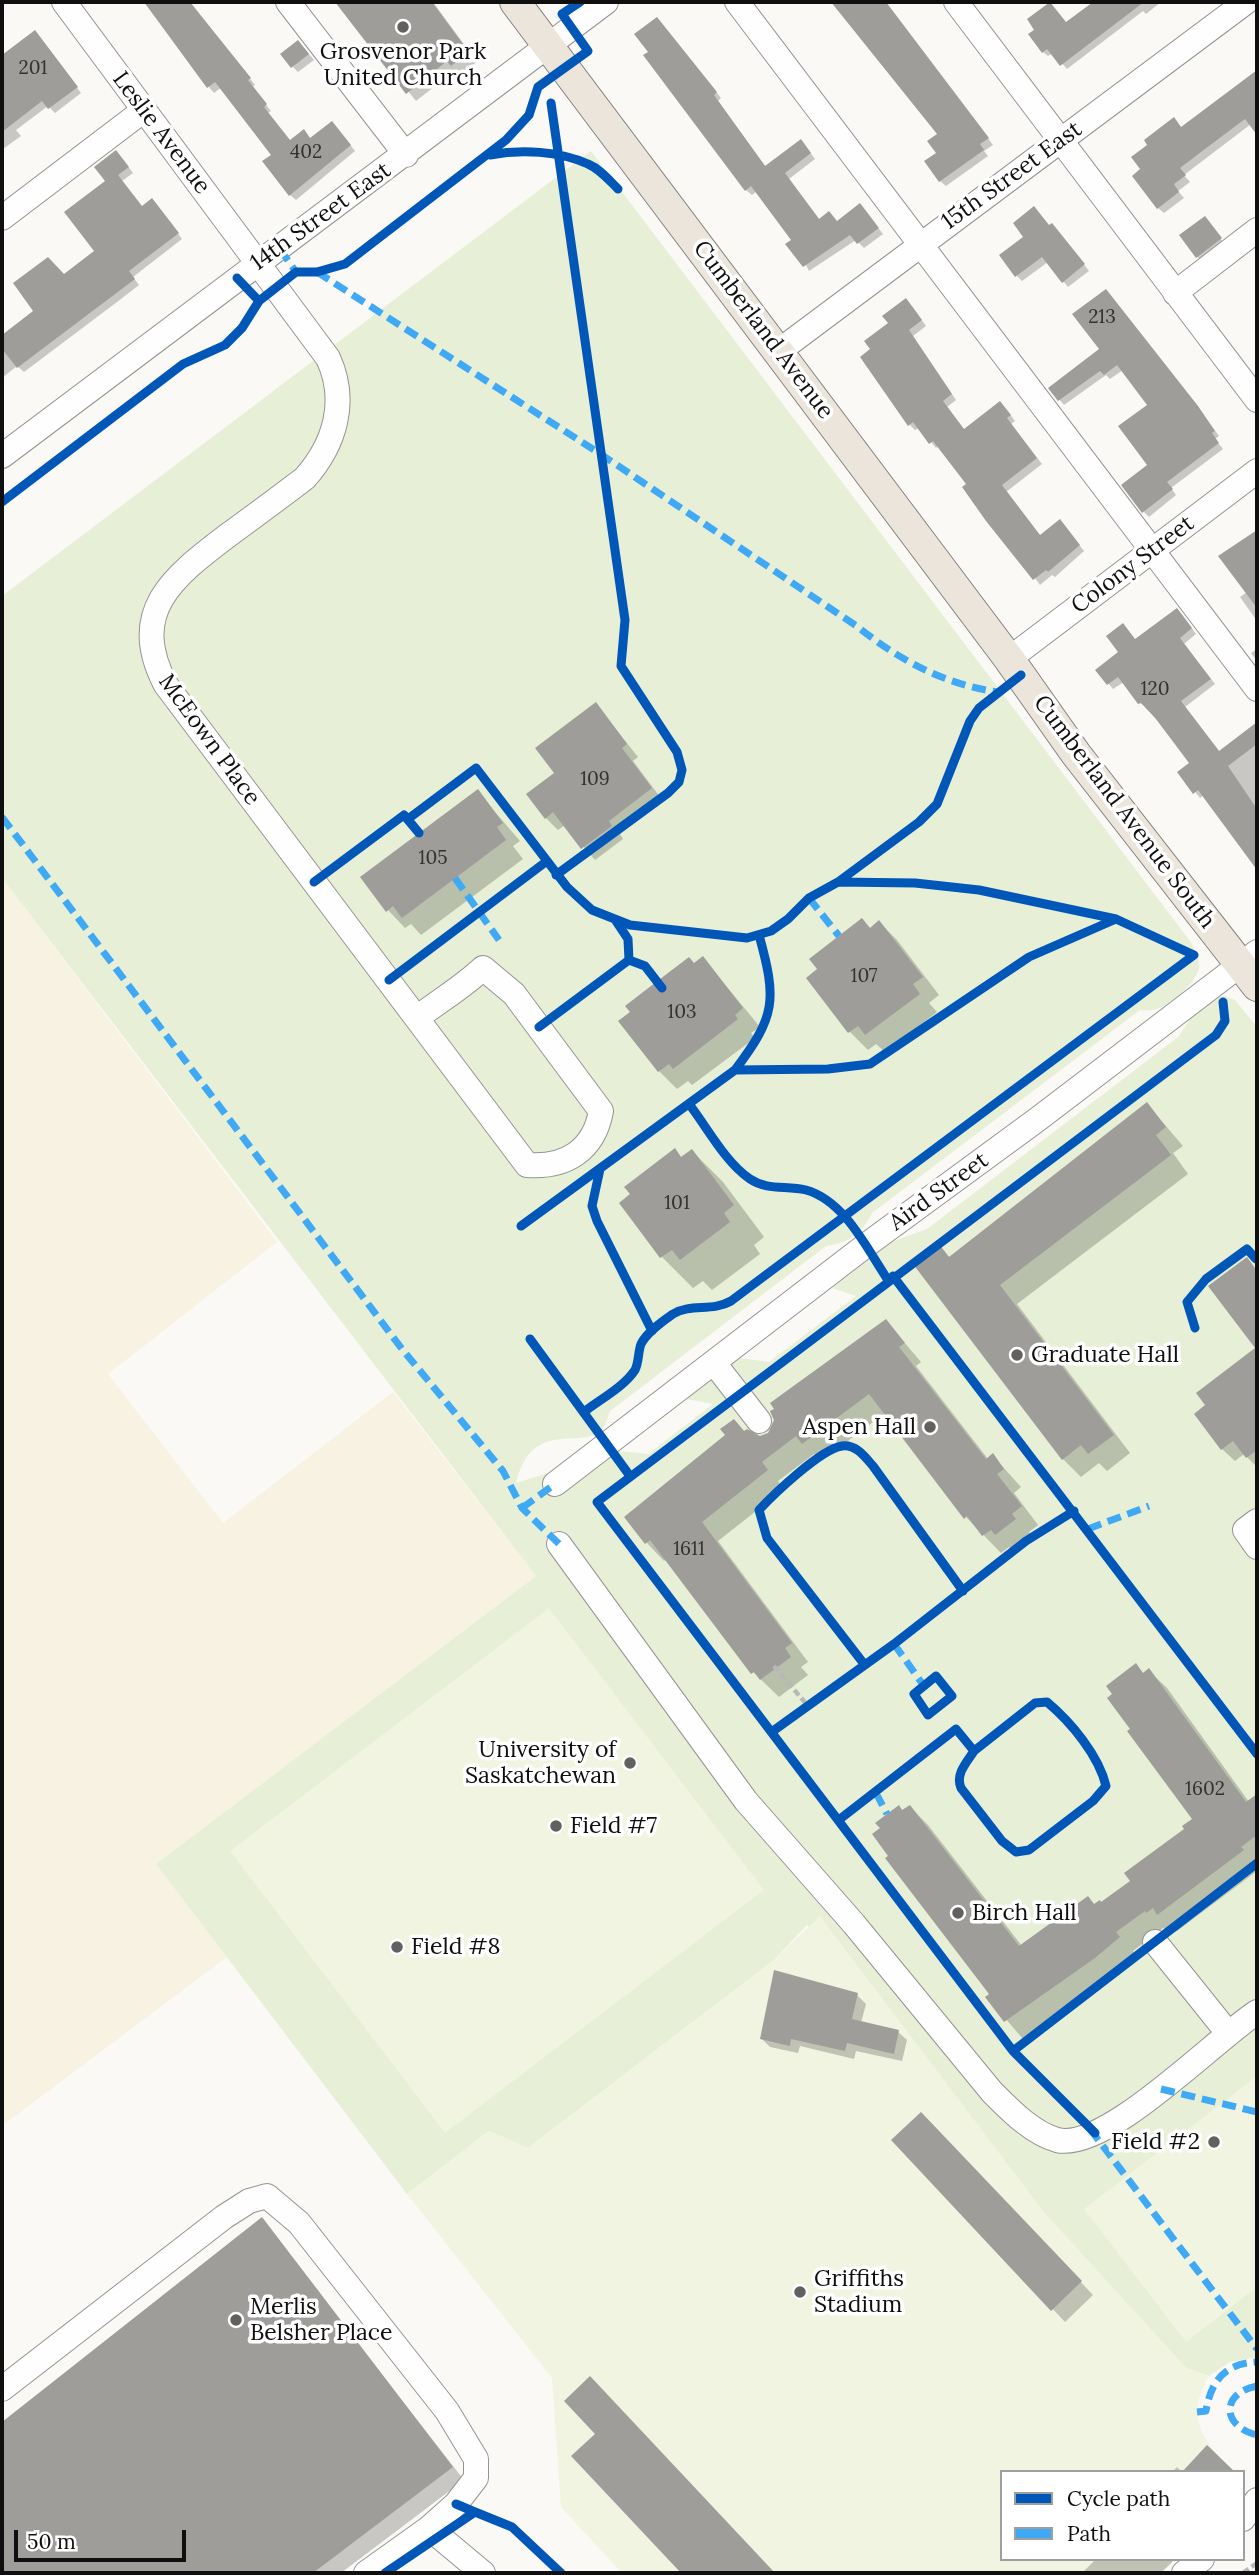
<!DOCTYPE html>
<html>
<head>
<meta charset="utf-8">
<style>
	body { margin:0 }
	#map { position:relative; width:1259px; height:2575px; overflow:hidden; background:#fbf9f5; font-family:Lora,serif }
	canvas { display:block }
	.frame { position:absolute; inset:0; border:4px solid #0f0f0f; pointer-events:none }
	.legend { position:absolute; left:1000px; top:2470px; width:245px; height:91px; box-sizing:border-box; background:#fff; border:2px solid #9f9f9f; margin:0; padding:9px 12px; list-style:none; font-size:21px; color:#0f0f0f }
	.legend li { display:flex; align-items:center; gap:14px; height:35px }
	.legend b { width:35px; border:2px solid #9f9f9f }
	.scale { position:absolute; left:14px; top:2530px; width:172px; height:32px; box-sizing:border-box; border:4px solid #0f0f0f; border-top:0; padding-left:9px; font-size:21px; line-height:24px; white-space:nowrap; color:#0f0f0f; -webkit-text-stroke:5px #fff; paint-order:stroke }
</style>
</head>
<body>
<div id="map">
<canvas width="1259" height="2575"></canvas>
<div class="frame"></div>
<ul class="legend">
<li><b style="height:9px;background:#0057b8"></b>Cycle path</li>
<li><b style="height:9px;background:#3fa9f5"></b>Path</li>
</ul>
<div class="scale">50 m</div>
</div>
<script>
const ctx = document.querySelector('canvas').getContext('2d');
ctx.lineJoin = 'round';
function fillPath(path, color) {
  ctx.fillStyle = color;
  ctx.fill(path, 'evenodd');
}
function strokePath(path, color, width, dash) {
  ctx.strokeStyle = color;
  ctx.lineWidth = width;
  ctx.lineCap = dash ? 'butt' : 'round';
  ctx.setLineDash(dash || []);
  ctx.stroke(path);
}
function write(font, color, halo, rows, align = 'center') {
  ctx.font = font + ' Lora,serif';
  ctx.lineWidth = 7;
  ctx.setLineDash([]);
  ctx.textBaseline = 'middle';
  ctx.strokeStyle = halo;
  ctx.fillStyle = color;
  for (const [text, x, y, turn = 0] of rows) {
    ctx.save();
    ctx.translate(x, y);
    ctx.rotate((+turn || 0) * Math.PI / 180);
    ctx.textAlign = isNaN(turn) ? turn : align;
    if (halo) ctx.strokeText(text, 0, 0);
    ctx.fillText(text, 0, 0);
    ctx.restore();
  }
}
fillPath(new Path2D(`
	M 2,878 L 277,1242 L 108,1374 L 223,1523 L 393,1392 L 536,1576 L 156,1864 L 227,1957 L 2,2126 Z`), '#f7f2e2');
fillPath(new Path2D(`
	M 591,151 L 1190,941 C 1195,949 1199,958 1199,967 C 1197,983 1171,1004 1157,1009 C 1152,1011 1145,1010 1140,1010 L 872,1213 C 862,1234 848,1243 826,1246 L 609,1412 C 608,1417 606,1424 603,1428 C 583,1453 533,1415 516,1483 L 619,1451 L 648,1454 L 713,1404 L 686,1399 L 740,1358 L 769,1362 L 856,1296 L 832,1288 L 891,1242 L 927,1229 L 1178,1037 C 1194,1016 1195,1001 1225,996 L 1235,1000 L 1257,1027 L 1257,2357 L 1230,2362 L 1209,2376 L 1186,2368 L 1047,2216 L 807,1925 L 774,1960 L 528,2148 L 489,2131 L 407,2194 L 156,1864 L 536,1576 L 2,878 L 2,596 Z`), '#e7efd6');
fillPath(new Path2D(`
	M 549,1608 L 764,1890 L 445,2133 L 230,1851 Z
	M 820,1916 L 1047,2216 L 1186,2368 L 1209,2376 C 1184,2418 1204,2443 1235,2472 L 1002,2472 L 1002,2559 L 1177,2559 L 1159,2573 L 622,2573 L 561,2507 L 552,2378 L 407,2194 L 489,2131 L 528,2148 L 774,1960 Z
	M 1257,2076 L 1257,2287 L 1186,2342 L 1084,2209 Z`), '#f0f4e0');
fillPath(new Path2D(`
	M 144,2 L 190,2 L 255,85 L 252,87 L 271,111 L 268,113 L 290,142 L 311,139 L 338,129 L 355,151 L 296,200 L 290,195 L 273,155 L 222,87 L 214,93 L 209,87 Z
	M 336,2 L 433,2 L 477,62 L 461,74 L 457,69 L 416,101 Z
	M 834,2 L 881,2 L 892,10 L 993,145 L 984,151 L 988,156 L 946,186 L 940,181 L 940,134 Z
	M 1096,2 L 1161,2 L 1146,14 L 1143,11 L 1067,69 L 1053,53 L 1048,56 L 1043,52 L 1066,24 Z
	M 662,25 L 721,98 L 718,101 L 766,167 L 806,147 L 815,159 L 789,179 L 820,220 L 837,222 L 865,211 L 883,234 L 864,248 L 856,240 L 809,271 L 793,240 L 757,191 L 752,195 L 746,190 L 650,52 Z
	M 34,33 L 81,93 L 55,113 L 48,106 L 16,130 L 21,136 L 3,149 L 2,58 Z
	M 304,48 L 314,60 L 298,72 L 293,67 Z
	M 1257,71 L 1257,132 L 1251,124 L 1184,175 L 1190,182 L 1178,191 L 1184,198 L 1164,213 L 1158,208 L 1182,129 Z
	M 121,157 L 133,173 L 122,181 L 142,208 L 157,205 L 182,239 L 133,277 L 139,285 L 121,299 L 24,372 L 17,366 L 2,378 L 2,337 L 36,311 L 64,276 L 96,251 L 107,181 Z
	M 1207,221 L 1223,242 L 1200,259 L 1197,257 Z
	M 1049,227 L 1057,230 L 1089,271 L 1068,287 L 1048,262 L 1022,281 L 1017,276 L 1026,238 Z
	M 912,306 L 926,326 L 913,336 L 956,400 L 947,407 L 965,431 L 1006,409 L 1015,421 L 1011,424 L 1042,464 L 1006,492 L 1041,537 L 1065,527 L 1084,551 L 1055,577 L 1052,575 L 1040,585 L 939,446 L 936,448 L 919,428 L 915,430 L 910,425 L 862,357 Z
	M 1102,350 L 1202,413 L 1219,436 L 1215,439 L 1223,449 L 1171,488 L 1176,495 L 1149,517 L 1144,512 L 1150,466 L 1149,405 L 1123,370 L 1110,379 L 1106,375 L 1064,405 L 1050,388 Z
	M 1257,531 L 1257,621 L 1240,597 L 1247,592 L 1221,556 Z
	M 1182,615 L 1196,634 L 1184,644 L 1215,684 L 1185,707 L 1220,752 L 1257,726 L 1257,869 L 1204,795 L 1200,798 L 1179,772 L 1191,764 L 1147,707 L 1140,703 L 1124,682 L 1113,689 L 1097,670 L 1136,641 Z
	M 1257,649 L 1257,661 L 1251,653 Z
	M 596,704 L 638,757 L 633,761 L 663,801 L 620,834 L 623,839 L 595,860 L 565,825 L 558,830 L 546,818 L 556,773 Z
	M 477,791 L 520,841 L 513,846 L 523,859 L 421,935 L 411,924 L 405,928 L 388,910 Z
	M 879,922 L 897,940 L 939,995 L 929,1003 L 937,1012 L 885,1052 L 876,1044 L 868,1050 L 850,1032 L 808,978 Z
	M 703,958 L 760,1027 L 751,1033 L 755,1038 L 692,1085 L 688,1081 L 677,1089 L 659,1071 L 695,965 Z
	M 1147,1104 L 1183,1146 L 1173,1153 L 1188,1174 L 1017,1304 L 1130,1453 L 1107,1471 L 1099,1463 L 1081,1477 L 1063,1459 L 915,1265 L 939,1246 L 950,1258 Z
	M 675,1151 L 682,1158 L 692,1151 L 723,1182 L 764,1237 L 754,1245 L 760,1254 L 712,1290 L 703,1281 L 693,1288 L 662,1257 L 621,1203 Z
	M 886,1321 L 921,1362 L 916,1366 L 988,1459 L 993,1456 L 1021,1487 L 1014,1493 L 1038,1525 L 1029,1532 L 1033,1538 L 1014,1552 L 1009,1547 L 1001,1553 L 966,1517 L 885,1413 L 821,1461 L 814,1454 L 778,1481 L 784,1489 L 718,1541 L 808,1662 L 801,1667 L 808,1675 L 779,1697 L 745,1664 L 666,1559 L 664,1561 L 647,1543 L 627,1517 L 745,1432 L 760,1438 L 769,1434 Z
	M 1257,1349 L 1257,1467 L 1244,1454 L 1235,1461 L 1222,1449 L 1208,1405 L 1199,1393 Z
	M 1136,1665 L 1144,1674 L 1149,1671 L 1167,1688 L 1249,1802 L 1252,1800 L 1257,1806 L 1257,1871 L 1177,1931 L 1171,1926 L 1166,1930 L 1163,1928 L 1133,1951 L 1137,1956 L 1112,1975 L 1023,2039 L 987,1997 L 992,1994 L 903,1812 L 910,1807 L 928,1825 L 1022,1946 L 1102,1904 L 1132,1881 L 1195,1819 L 1133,1729 Z
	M 857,1995 L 866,2004 L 861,2023 L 898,2032 L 907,2040 L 902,2061 L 856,2051 L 854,2059 L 800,2046 L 798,2053 L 770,2047 L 761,2038 Z
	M 933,2126 L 1093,2295 L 1065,2322 L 893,2140 Z
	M 261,2220 L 464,2480 L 341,2573 L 2,2573 L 2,2424 Z
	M 1177,2467 L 1182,2472 L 1172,2472 Z
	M 1096,2559 L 1175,2559 L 1161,2573 L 1082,2573 Z`), '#0003');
fillPath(new Path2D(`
	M 144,2 L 190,2 L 251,78 L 248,80 L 267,104 L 264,107 L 290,140 L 304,129 L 310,138 L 332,121 L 351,145 L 289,196 L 262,161 L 271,155 L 215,82 L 207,88 Z
	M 335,2 L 432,2 L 469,52 L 451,66 L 447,61 L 406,94 Z
	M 831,2 L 886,2 L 989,138 L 980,144 L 984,150 L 939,182 L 924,161 L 936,153 L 927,141 L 937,134 Z
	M 1050,2 L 1066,22 L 1093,2 L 1144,2 L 1060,66 L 1047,49 L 1042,53 L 1028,34 L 1034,30 L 1027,19 Z
	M 657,17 L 717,92 L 714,95 L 765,166 L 801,139 L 811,153 L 785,173 L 819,219 L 829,211 L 837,221 L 860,203 L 879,228 L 857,244 L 850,235 L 803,267 L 785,244 L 791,240 L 751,186 L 745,191 L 643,55 L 648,52 L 634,34 Z
	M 35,30 L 78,87 L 48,109 L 42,101 L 2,132 L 2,55 Z
	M 298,40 L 309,54 L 291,68 L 280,54 Z
	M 1257,70 L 1257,135 L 1245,119 L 1205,149 L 1180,168 L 1186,175 L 1174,184 L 1179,192 L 1157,209 L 1132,176 L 1140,169 L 1131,157 L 1147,145 L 1144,140 L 1174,117 L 1181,127 Z
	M 116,150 L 129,167 L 118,175 L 142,206 L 152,198 L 179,233 L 129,271 L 135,279 L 17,368 L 2,349 L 2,335 L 33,311 L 13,283 L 48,257 L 64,274 L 94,251 L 64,212 L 105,181 L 94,167 Z
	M 1034,206 L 1049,225 L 1052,223 L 1085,264 L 1062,283 L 1042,257 L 1015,277 L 999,255 L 1023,237 L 1013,223 Z
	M 1205,216 L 1222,238 L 1196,258 L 1179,235 Z
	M 1106,289 L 1198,406 L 1215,431 L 1212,433 L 1219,443 L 1167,482 L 1173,489 L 1142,513 L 1121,485 L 1147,465 L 1118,426 L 1147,405 L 1117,365 L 1104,375 L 1100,371 L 1058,401 L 1048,388 L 1099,349 L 1072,314 Z
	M 906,298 L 922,320 L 909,330 L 952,394 L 943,401 L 964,429 L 1000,401 L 1011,415 L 1007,418 L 1037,458 L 1002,485 L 1040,535 L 1060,519 L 1080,545 L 1048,572 L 1046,570 L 1033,580 L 986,521 L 962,487 L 966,484 L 933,441 L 929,444 L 913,422 L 908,426 L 860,357 L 870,349 L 864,341 L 888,323 L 882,316 Z
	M 1257,530 L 1257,608 L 1218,556 Z
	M 1177,608 L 1192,628 L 1180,638 L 1211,679 L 1181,701 L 1219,751 L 1257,722 L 1257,744 L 1228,766 L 1257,809 L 1257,870 L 1198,790 L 1193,794 L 1177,772 L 1189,763 L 1156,719 L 1141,703 L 1138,704 L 1118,677 L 1107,685 L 1095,670 L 1118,652 L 1106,636 L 1123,623 L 1135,639 Z
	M 596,702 L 627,744 L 622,748 L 652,788 L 609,821 L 612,826 L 581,849 L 553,812 L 545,819 L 526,794 L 554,773 L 535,748 Z
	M 478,789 L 503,823 L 497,827 L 506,840 L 402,918 L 393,906 L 386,912 L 360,877 Z
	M 862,918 L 870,928 L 879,920 L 923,977 L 913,984 L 920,994 L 865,1035 L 858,1026 L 848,1033 L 806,978 L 817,969 L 809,959 Z
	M 703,956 L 743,1008 L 735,1015 L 738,1019 L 673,1069 L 669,1064 L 658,1072 L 618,1021 L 630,1012 L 625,1006 L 647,989 L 689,957 L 694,963 Z
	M 1147,1102 L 1166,1127 L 1156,1135 L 1171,1155 L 1000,1285 L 1114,1435 L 1088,1454 L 1081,1445 L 1062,1460 L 913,1264 L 939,1244 L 949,1257 Z
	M 675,1148 L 681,1157 L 692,1149 L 734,1205 L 724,1213 L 730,1222 L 680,1260 L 672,1250 L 660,1258 L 619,1203 L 630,1194 L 624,1187 Z
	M 1247,1257 L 1257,1271 L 1257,1450 L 1246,1458 L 1233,1441 L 1221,1450 L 1194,1414 L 1205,1405 L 1196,1393 L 1255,1348 L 1208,1286 Z
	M 886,1319 L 905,1343 L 899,1347 L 986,1459 L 993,1453 L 1004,1469 L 997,1474 L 1022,1506 L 1012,1514 L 1016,1519 L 995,1535 L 991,1530 L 982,1536 L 967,1516 L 964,1519 L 869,1394 L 802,1444 L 796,1436 L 762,1462 L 768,1470 L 702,1522 L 792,1643 L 785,1648 L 791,1657 L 760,1680 L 754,1672 L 751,1674 L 650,1540 L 645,1544 L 624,1517 L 725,1435 L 720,1429 L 734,1419 L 744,1431 L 747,1429 L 760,1436 L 768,1433 L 774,1420 L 770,1411 L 774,1409 L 770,1403 Z
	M 1136,1663 L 1143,1673 L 1149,1668 L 1246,1802 L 1257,1794 L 1257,1835 L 1241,1847 L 1244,1850 L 1157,1915 L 1153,1908 L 1146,1913 L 1145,1911 L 1116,1932 L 1120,1937 L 1095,1958 L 1004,2022 L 985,1997 L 989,1994 L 885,1858 L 888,1856 L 872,1834 L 880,1828 L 875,1823 L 899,1805 L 902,1810 L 910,1805 L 1019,1946 L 1088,1896 L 1094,1904 L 1100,1900 L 1101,1902 L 1130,1881 L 1124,1873 L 1184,1829 L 1182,1826 L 1192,1819 L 1127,1731 L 1130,1729 L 1107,1698 L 1112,1694 L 1106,1686 Z
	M 774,1970 L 858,1993 L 852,2019 L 899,2030 L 894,2054 L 847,2043 L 845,2051 L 791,2039 L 790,2046 L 760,2039 Z
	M 921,2112 L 1082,2281 L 1051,2311 L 891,2140 Z
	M 262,2217 L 453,2467 L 313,2573 L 2,2573 L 2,2422 Z
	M 590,2376 L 775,2573 L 681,2573 L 571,2456 L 595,2434 L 564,2401 Z
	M 1207,2445 L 1235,2472 L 1182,2472 Z`), '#9f9d9a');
const minor = new Path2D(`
	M 64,2 L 328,358 C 348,401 335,444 305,478 C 279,498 253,517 227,536 C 173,577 127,612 166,685 L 527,1165 C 566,1168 594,1150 601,1111 L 514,994 L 483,968 C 463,987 439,1001 417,1018
	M 288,2 L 406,155
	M 737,2 L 1257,689
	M 956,2 L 1257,400
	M 2,218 L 144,110
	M 1175,293 L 1257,230
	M 779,351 L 1246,2
	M 2,456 L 606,2
	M 1009,659 L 1257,471
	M 714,1363 L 759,1421
	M 555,1484 L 865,1246 L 1038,1119 L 1257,952
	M 1257,1521 L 1245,1530 L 1257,1547
	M 559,1544 L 746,1801 L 854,1924 L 992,2092 C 1010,2110 1032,2133 1057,2140 C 1106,2152 1214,2040 1257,2012
	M 1155,1942 L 1228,2033
	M 2,2389 L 224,2217 L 249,2201 L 267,2196 L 299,2223 L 447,2411 L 476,2459 L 476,2478 L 456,2504 L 429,2528
	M 1243,2519 L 1257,2500
	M 366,2573 L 429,2528 L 483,2573
	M 1184,2573 L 1202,2559`);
const major = new Path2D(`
	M 515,2 L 1009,659 L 1076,754 L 1257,986`);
strokePath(minor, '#959493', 26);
strokePath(major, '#838280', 32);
strokePath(new Path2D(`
	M 774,1666 L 808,1706
	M 1243,2573 L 1257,2563`), '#b9b8b8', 4.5, [7, 3.5]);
strokePath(minor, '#fefefe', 24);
strokePath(major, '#ebe5db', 30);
strokePath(new Path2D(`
	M 280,249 L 296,272
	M 317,272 L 602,455 L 858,627 C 899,660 944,684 997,692
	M 2,817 L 402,1349 L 503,1471 L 522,1508 L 559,1544
	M 455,878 L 499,940
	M 809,898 L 839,936
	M 522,1508 L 555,1484
	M 1088,1529 L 1149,1506
	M 894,1644 L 924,1686
	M 876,1793 L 887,1814
	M 1161,2089 L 1257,2112
	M 1090,2129 L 1257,2349
	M 1257,2386 C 1220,2393 1222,2427 1257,2435
	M 1197,2412 L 1206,2411 C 1211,2381 1225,2363 1257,2362`), '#3fa9f5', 7, [14, 7]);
strokePath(new Path2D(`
	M 551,103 L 625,620 L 621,666 L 677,752 L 682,770 L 679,782 L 668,793 L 556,875
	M 490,155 C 521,149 559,151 588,164 C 600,169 609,180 618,189
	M 259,301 L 296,272 L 317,272 L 345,264 L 506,140 L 529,115 L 538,87 L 588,51 L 562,14 L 580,2
	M 2,502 L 183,364 L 225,345 L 242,328 L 259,301 L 237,278
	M 408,819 L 476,768 L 567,887 L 592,910 L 630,925 L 747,938 L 771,931 L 788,919 L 809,898 L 838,882 L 915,883 L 979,890 L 1116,919 L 1194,955 L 731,1301 C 712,1312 691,1303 673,1314 C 663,1321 647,1332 641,1344 C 638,1352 639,1362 635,1370 C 624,1387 599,1400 584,1412
	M 314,882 L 404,815 L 419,833
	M 838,882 L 919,822 L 937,804 L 970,721 L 979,708 L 1021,675
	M 616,921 L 628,939 L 629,960 L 645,966 L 662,988
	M 389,980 L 547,861
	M 539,1027 L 629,960
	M 735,1070 C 776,1016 777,1000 759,935
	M 689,1104 C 707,1127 725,1162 750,1179 C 768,1191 786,1185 806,1190 C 845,1201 867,1249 888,1280
	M 600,1169 L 592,1206 L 597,1221 L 652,1331
	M 521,1226 L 735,1070 L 828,1069 L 870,1064 L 1029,957 L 1116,919
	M 893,1276 L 1257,1754
	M 1195,1328 L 1187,1302 L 1206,1279 L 1247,1249 L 1256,1259
	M 530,1339 L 630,1476
	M 864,1664 L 767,1538 L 759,1510 C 774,1494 821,1449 842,1446 C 856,1444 865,1457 873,1466 L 963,1591
	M 936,1676 L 952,1696 L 928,1715 L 914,1694 Z
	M 773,1731 L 894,1644 L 1026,1541 L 1074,1511
	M 840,1819 L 956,1729 L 974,1751 L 1035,1703 L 1047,1702 C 1071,1722 1099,1756 1106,1786 L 1093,1801 L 1029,1850 L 1016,1852 L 1002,1841 L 961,1788 C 955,1774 967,1762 974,1751
	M 1013,2051 L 1257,1863
	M 1095,2133 L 1013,2051 L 597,1502 L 1216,1035 L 1225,1021 L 1223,1002
	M 475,2512 L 512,2527 L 561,2573
	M 385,2573 L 475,2512 L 456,2504`), '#0057b8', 9);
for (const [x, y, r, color] of [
	[403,27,7,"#626160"],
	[1017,1355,7,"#626160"],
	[930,1427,7,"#626160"],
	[630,1763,7,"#626160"],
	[556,1826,7,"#626160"],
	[958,1913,7,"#626160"],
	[397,1947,7,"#626160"],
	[1214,2142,7,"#626160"],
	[800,2292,7,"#626160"],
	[236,2320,7,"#626160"]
]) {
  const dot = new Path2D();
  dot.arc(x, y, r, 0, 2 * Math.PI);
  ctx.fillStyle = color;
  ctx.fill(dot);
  strokePath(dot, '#fff', 2.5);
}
write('19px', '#333232', null, [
	["201",33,69],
	["402",306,153],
	["213",1102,318],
	["120",1155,690],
	["109",595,780],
	["105",433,859],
	["107",864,977],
	["103",682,1013],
	["101",677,1204],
	["1611",689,1550],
	["1602",1205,1790]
]);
write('23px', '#0f0f0f', '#fff', [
	["Grosvenor Park",403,52,"center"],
	["United Church",403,78,"center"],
	["Graduate Hall",1031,1355],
	["Aspen Hall",916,1427,"right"],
	["University of",616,1750,"right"],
	["Saskatchewan",616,1776,"right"],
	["Field #7",570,1826],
	["Birch Hall",972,1913],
	["Field #8",411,1947],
	["Field #2",1200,2142,"right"],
	["Griffiths",814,2279],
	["Stadium",814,2305],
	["Merlis",250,2307],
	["Belsher Place",250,2333]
], 'left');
write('23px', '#0f0f0f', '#fff', [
	["Leslie Avenue",161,133,53],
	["15th Street East",1012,176,-36],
	["14th Street East",321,217,-36],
	["Cumberland Avenue",763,330,53],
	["Colony Street",1133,565,-37],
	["McEown Place",209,740,54],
	["Cumberland Avenue South",1124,812,53],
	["Aird Street",939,1192,-36]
]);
</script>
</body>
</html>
